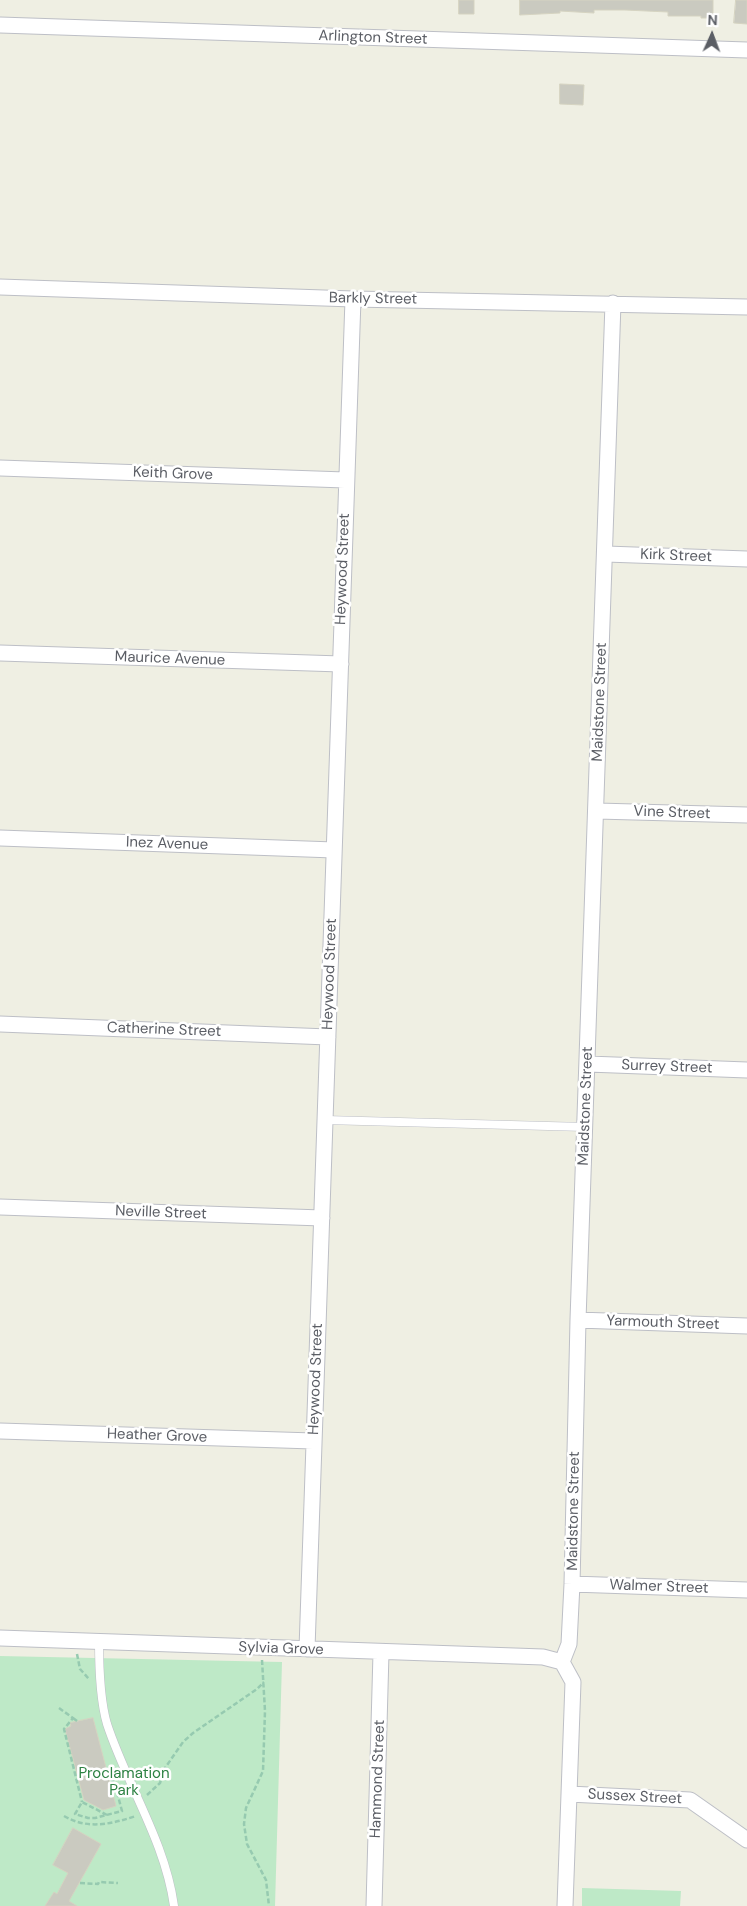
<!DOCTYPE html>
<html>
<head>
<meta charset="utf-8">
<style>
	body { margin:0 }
	#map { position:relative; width:747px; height:1906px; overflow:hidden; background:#efefe3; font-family:"DM Sans",sans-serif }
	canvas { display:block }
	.north { position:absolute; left:687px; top:10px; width:50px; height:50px; -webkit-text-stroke:4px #fff; paint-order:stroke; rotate:2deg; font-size:14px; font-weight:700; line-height:20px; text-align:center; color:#5b5e65 }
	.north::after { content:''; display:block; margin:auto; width:18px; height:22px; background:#5b5e65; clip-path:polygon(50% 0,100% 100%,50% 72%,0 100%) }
</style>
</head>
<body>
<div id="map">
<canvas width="747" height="1906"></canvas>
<div class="north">N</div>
</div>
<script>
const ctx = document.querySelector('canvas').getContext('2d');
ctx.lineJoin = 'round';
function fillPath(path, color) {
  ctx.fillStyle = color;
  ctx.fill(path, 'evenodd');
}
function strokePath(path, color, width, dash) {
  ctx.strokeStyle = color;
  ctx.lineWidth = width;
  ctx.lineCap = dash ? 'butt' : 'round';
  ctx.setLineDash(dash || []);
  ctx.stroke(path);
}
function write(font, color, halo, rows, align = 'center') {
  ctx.font = font + ' "DM Sans",sans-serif';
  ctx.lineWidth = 5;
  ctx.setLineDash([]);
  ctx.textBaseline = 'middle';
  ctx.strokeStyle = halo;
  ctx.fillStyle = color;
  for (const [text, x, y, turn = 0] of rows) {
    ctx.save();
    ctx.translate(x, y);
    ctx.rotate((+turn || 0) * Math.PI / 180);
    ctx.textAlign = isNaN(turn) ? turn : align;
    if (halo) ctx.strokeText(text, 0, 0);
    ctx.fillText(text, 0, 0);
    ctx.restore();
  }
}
fillPath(new Path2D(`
	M 0,1656 L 282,1662 L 275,1906 L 0,1906 Z
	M 582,1888 L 681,1891 L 680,1906 L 582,1906 Z`), '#bee9c7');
const building = new Path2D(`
	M 459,0 L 474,0 L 474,14 L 459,14 Z
	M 520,0 L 713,0 L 713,18 L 701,18 L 701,16 L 668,16 L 668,12 L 625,10 L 594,10 L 594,13 L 560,11 L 560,13 L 520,15 Z
	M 736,0 L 747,0 L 747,24 L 734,23 Z
	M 560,84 L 584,85 L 583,105 L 560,104 Z
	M 93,1718 L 116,1806 L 103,1810 L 84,1800 L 65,1729 L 71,1726 L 70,1723 Z
	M 73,1828 L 101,1844 L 69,1901 L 77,1906 L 45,1906 L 54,1892 L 57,1894 L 68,1873 L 53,1865 Z`);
fillPath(building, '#cacac0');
strokePath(building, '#d5d3c1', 1);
const service = new Path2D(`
	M 325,1120 L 585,1127
	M 99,1641 C 99,1667 100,1700 107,1724 C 127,1785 165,1841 174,1906`);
const minor = new Path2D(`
	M 0,25 L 747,50
	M 0,287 L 353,299 L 747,307
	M 0,468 L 345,480
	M 606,554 L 747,559
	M 0,653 L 341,664
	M 597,811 L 747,815
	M 0,838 L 334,850
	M 0,1024 L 328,1037
	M 588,1064 L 747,1070
	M 0,1207 L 322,1218
	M 578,1320 L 747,1326
	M 0,1431 L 313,1441
	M 572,1584 L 747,1590
	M 0,1638 L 543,1657 L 562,1662
	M 307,1649 L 353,299
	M 569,1794 L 690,1800 L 747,1840
	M 374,1906 L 381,1653
	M 565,1906 L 573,1682 L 562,1662 L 569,1644 L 572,1584 L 578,1320 L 613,303`);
strokePath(service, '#bdbfc6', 9);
strokePath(minor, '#bdbfc6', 17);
strokePath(new Path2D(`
	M 77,1654 L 80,1669 L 89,1679
	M 262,1660 L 265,1711 L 263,1771 L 246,1808 L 244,1824 L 247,1844 L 266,1880 L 269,1906
	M 59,1708 L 73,1718 L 64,1729 L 82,1802
	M 73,1718 L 77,1721
	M 112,1780 L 118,1796
	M 147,1795 L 160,1783 L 165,1768 L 183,1742 L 193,1733 L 257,1689 L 264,1682
	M 107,1815 L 82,1802 L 75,1814 L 88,1818 L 95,1818 L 122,1811 L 118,1796 L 124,1794
	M 64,1816 C 88,1830 111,1824 136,1816
	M 80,1883 L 98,1884 L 99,1882 L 118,1883`), '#96cab0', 2.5, [5, 2.5]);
strokePath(service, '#fff', 8);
strokePath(minor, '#fff', 15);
write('15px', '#5b5e65', '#fff', [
	["Arlington Street",373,38,2],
	["Barkly Street",373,299,1],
	["Keith Grove",173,474,2],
	["Kirk Street",676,556,2],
	["Heywood Street",343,569,-88],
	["Maurice Avenue",170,659,2],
	["Maidstone Street",600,702,-88],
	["Vine Street",672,813,2],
	["Inez Avenue",167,844,2],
	["Heywood Street",330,974,-88],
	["Catherine Street",164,1030,2],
	["Surrey Street",667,1067,2],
	["Maidstone Street",586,1106,-88],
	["Neville Street",161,1213,2],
	["Yarmouth Street",663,1323,2],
	["Heywood Street",316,1379,-88],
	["Heather Grove",157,1436,2],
	["Maidstone Street",574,1511,-89],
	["Walmer Street",659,1587,2],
	["Sylvia Grove",281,1649,2],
	["Hammond Street",378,1779,-88],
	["Sussex Street",635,1797,3]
]);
write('15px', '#2d8243', '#fff', [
	["Proclamation",124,1774],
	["Park",124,1791]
]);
</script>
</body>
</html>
